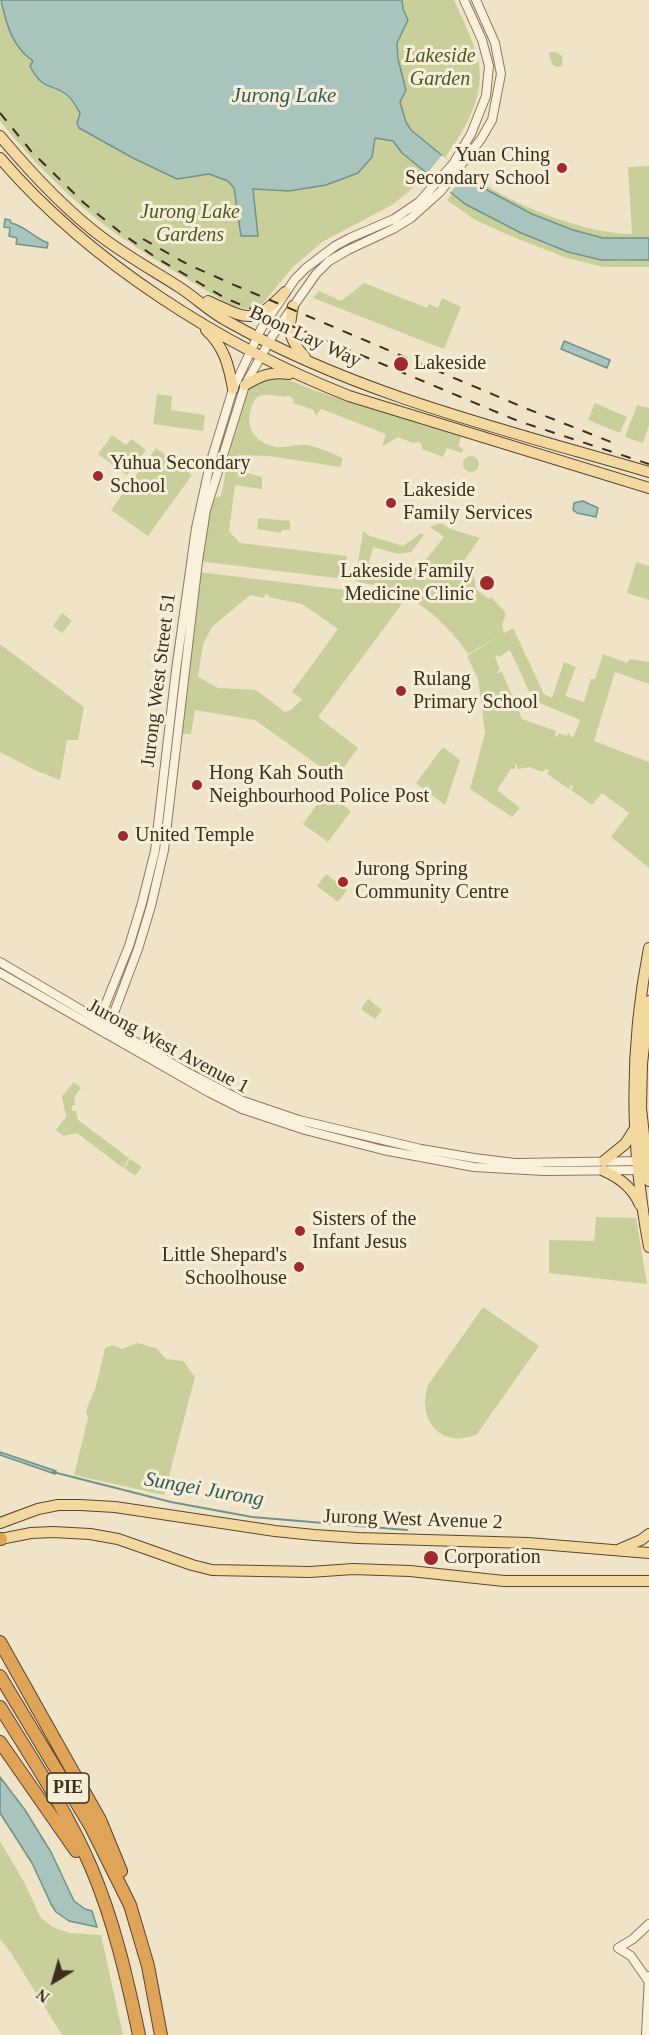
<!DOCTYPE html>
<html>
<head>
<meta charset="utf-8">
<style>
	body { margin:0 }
	#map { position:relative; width:649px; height:2035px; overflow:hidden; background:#f0e4c8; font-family:Georgia,serif }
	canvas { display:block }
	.north { position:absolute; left:24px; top:1951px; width:60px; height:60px; -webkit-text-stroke:4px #f7eed8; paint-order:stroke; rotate:217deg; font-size:16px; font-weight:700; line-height:24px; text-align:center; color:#3d2e20 }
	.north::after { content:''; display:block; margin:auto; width:21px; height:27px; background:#3d2e20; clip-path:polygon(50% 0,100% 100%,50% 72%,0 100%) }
</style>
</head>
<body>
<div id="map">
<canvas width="649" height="2035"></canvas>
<div class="north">N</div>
</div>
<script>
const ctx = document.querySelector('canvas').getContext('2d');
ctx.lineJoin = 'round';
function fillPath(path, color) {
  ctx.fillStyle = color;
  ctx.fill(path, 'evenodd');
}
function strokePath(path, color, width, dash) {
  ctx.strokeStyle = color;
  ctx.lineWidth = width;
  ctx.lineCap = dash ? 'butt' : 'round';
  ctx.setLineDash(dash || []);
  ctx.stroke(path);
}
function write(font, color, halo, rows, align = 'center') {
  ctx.font = font + ' Georgia,serif';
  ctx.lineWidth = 6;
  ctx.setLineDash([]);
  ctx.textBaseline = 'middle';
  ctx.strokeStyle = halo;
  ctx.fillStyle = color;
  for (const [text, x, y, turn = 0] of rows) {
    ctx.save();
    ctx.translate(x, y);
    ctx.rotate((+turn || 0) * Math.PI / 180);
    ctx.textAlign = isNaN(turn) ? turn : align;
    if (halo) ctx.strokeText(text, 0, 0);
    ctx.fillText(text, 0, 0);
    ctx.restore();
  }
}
fillPath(new Path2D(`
	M 0,0 L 12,35 L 25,56 L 33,61 L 42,84 C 62,92 69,94 80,113 L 77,123 L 177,179 L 209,174 L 228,181 L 234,188 L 241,236 L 258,235 L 253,189 L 289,191 L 326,185 L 358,173 L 374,138 L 393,141 L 402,153 L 429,175 L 392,205 L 322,242 L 293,267 L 263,303 L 251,309 L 234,307 C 197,285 159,263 124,239 C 78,208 34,163 0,121 Z
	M 402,0 L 454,0 C 462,18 472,37 477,56 C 488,93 465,130 444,159 L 411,130 L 406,122 L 400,102 L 400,71 L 397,43 L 408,20 L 403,9 Z
	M 550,52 L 556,52 L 562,56 L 563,66 L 557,67 L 552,64 L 549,55 Z
	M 649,166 L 649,238 C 634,239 617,240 602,238 C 561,230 500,203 467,177 L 470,174 C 506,203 585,234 632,234 L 628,167 Z
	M 452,194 C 485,219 562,256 603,260 C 618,262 634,261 649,260 L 649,267 L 603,267 L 567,258 L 518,239 L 475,220 L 447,200 Z
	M 364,283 L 427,308 L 429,304 L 438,308 L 442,298 L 461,307 L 444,349 L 313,298 L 319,291 L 341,301 Z
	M 282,377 L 313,390 L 461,437 L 458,446 L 463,449 L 462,453 L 447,448 L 443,457 L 422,449 L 422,445 L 419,442 L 413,443 L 398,437 L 382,447 L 386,434 L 321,409 L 316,416 L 314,410 L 293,403 L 293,399 L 290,396 C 272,399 256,384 250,413 C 245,433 263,448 283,447 C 292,447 298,444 307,445 C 319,447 331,453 343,458 L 340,467 L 269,456 L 238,455 L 236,470 L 262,477 L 262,489 L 235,485 L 229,531 L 240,543 L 347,556 L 344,579 L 198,561 L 208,500 L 221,496 L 240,399 L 255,383 Z
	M 157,394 L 172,396 L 171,410 L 205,415 L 203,431 L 153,424 Z
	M 595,403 L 627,417 L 620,433 L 588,420 Z
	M 637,405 L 649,408 L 649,425 L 643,443 L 625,437 Z
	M 112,435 L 126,445 L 131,439 L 146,450 L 127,475 L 98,454 Z
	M 156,448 L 192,475 L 148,536 L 111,510 Z
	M463 464a8 8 0 1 1 16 0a8 8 0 1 1-16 0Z
	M 258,518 L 290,521 L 290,530 L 282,530 L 281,533 L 257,529 Z
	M 440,523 L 451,529 L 480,538 L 441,593 L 464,562 L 472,567 L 476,589 L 489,599 L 491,597 L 506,613 L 502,625 L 504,633 L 513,628 L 544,694 L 552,698 L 564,662 L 576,667 L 565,696 L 584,702 L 591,679 L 595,679 L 603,654 L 627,663 L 630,659 L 649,662 L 649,684 L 615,672 L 594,741 L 649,762 L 649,868 L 611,837 L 629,813 L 602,793 L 592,805 L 571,790 L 573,787 L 572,785 L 569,789 L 547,774 L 549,771 L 546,769 L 542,772 L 530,767 L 518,769 L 517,765 L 515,764 L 515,769 L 511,769 L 497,790 L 520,808 L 512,817 L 470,789 L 485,733 L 478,679 L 467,656 L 502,634 L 468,654 C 450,627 426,605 396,591 C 383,585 368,585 355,581 L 363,531 L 370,536 L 403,546 L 421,533 L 424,535 L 411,552 L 398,554 L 373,547 L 369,563 L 393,570 L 394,573 L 420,567 L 444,537 L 430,527 ZM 510,650 L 533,700 L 580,720 L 573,738 L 568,733 L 567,736 L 559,733 L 557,737 L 555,736 L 556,731 L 522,719 L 502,672 L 498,673 L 497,672 L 500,670 L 495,656 L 497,655 L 499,657 Z
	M 636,562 L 649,566 L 649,600 L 627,593 Z
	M 199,572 L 353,591 L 402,604 L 318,717 L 358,748 L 336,778 L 255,720 L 195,710 L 191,734 L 179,734 ZM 265,594 L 268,594 L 269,597 L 302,604 L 338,629 L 292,692 L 302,699 L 291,710 L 285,712 L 256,690 L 218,688 L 198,677 L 203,644 L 212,627 L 250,595 L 264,598 Z
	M 62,613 L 72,621 L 62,633 L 53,626 Z
	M 0,644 L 84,707 L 78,740 L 67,740 L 60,780 L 37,771 L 0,752 Z
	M 443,747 L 460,760 L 445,805 L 416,783 Z
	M 326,792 L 351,811 L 328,842 L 303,824 Z
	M 326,874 L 347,890 L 338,902 L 317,886 Z
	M 368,999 L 382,1010 L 375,1019 L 361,1009 Z
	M 74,1082 L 81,1088 L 74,1097 L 75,1105 L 72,1106 L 72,1111 L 76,1111 L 78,1120 L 129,1158 L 123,1168 L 77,1133 L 63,1136 L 56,1130 L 66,1117 L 62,1096 Z
	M 130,1159 L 142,1167 L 135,1176 L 124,1168 Z
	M 596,1217 L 636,1218 L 647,1284 L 549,1273 L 549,1240 L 594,1241 Z
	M 483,1307 L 539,1346 L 477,1434 C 442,1450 416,1420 428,1385 Z
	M 137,1343 L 156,1348 L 166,1359 L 183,1361 L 195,1377 L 164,1495 L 74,1475 L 88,1418 L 86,1411 L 96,1386 L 105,1348 L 113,1345 L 122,1349 Z
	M 0,1841 L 24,1882 L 41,1918 L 53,1927 L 69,1933 L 101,1935 L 123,2035 L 62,2035 L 11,1953 L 0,1939 Z`), '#c9cf9b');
const water = new Path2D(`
	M 1,0 L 402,0 L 403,9 L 408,20 L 397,43 L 398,59 L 406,90 L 400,102 L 406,122 L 411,130 L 478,185 L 532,214 L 573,230 L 603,238 L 649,238 L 649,260 L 601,260 L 568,252 L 521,233 L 465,204 L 402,153 L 393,141 L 375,138 L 372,157 L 358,173 L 326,185 L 289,191 L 253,189 L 258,236 L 241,236 L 234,188 L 228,181 L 209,174 L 177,179 L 133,158 L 79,128 L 77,123 L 80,113 C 76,107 74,101 68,96 C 52,82 44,93 30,66 L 33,61 C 12,47 6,23 1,0 Z
	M 5,219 L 10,220 L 11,223 C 25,226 33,237 48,243 L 47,248 L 16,244 L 17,238 L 9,236 L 10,228 L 4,227 Z
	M 564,341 L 610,360 L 607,368 L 561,349 Z
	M 583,501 L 598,508 L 596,517 L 577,513 L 573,510 L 574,503 Z
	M 0,1452 L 56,1471 L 55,1474 L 0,1455 Z
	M 0,1777 L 25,1810 L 51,1852 L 74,1901 L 85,1909 L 92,1911 L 97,1927 L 69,1921 L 56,1912 L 51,1904 L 32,1863 L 0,1813 Z`);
fillPath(water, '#a9c4bc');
strokePath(water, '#6f938a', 1.5);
fillPath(new Path2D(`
	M 442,155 L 466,174 L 449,194 L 426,175 Z`), '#f0e4c8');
strokePath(new Path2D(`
	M 53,1472 L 171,1502 L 252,1517 L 407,1530`), '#6f938a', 2);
const minor = new Path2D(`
	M 0,962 L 185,1071 L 243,1101 L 299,1120 L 421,1149 L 474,1158 L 515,1163 L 642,1161
	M 0,973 L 210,1093 L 242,1109 L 305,1130 L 383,1150 L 474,1167 L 544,1171 L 644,1170
	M 96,1028 L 129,946 L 142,903 L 155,851 L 176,670 L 196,528 L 210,464 L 233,389 L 261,329 L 295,279 L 306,268 L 335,246 L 350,238 L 394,219 L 419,202 L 453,164 L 471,134 L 486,96 L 489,66 L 482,40 L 464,0
	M 106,1034 L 138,949 L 151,906 L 164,850 L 198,561 L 206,510 L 245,385 L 273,335 L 316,274 L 329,261 L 348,250 L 393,229 L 411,218 L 441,191 L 481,139 L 492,120 L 501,74 L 495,43 L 476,0
	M 649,1982 L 631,1956 L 618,1948 L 633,1939 L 649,1924
	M 646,2035 L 649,1976`);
const major = new Path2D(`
	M 0,136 C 31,173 64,209 103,238 C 127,256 154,271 179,287 C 196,298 210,312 227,321 C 358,395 506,430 649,472
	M 0,158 C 89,262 222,346 349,396 L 649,488
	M 208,301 C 246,318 252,327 285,292
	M 293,306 C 288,330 288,339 305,357
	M 206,330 C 224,346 229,366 233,389
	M 245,385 C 260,376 271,371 289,374
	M 649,948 C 629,1049 630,1145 649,1247
	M 649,1001 L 642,1064 L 641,1108 L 649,1181
	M 604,1161 L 625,1144 L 634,1130
	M 604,1171 C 620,1178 633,1188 640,1205
	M 0,1523 L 38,1509 L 58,1505 L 80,1505 L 115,1507 L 275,1531 L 314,1535 L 358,1538 L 528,1543 L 649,1553
	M 0,1539 L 31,1533 L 53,1532 L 90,1534 L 118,1539 L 192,1565 L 212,1570 L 310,1572 L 353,1569 L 410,1571 L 504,1581 L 649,1581
	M 620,1549 L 641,1540 L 649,1534`);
const highway = new Path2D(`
	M 0,1539 L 1,1539
	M 0,1642 L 100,1820 L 121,1871
	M 0,1676 L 91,1827 L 130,1905 L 148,1966 L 161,2035
	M 0,1707 C 32,1759 67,1811 91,1867 C 114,1921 127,1978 139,2035
	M 0,1742 L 76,1851`);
strokePath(minor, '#8d765c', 10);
strokePath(major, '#5b4430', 12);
strokePath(highway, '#5b4430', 14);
strokePath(minor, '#faf1dc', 8);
strokePath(major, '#f3d9a0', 10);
strokePath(highway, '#e0a458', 12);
strokePath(new Path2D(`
	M 0,113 L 31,151 L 84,203 L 120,232 L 155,257 L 225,298 L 518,421 L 649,464
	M 143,239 L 187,264 L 232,284 L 525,408 L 616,444`), '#3d2e20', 2, [10, 10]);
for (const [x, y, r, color] of [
	[562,168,6,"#9e2a2b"],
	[401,364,8,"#9e2a2b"],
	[98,476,6,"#9e2a2b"],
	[391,503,6,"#9e2a2b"],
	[487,583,8,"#9e2a2b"],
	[401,691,6,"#9e2a2b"],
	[197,785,6,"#9e2a2b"],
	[123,836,6,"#9e2a2b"],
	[343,882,6,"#9e2a2b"],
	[300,1231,6,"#9e2a2b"],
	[299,1267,6,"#9e2a2b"],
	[431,1558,8,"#9e2a2b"]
]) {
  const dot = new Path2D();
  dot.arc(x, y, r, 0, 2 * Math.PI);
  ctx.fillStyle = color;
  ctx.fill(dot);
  strokePath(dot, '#f7eed8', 2);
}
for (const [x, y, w] of [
	[68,1788,42]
]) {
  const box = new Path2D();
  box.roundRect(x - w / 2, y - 15, w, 30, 4.5);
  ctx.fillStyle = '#f7eed8';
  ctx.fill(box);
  strokePath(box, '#3d2e20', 1.5);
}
write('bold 18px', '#3d2e20', null, [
	["PIE",68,1788]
]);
write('italic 20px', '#4d5a26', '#f7eed8', [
	["Lakeside",440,57],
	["Garden",440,80],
	["Jurong Lake",190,213],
	["Gardens",190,236]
]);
write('20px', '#3d2e20', '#f7eed8', [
	["Yuan Ching",550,156,"right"],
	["Secondary School",550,179,"right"],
	["Lakeside",414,364],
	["Yuhua Secondary",110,464],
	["School",110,487],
	["Lakeside",403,491],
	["Family Services",403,514],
	["Lakeside Family",474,572,"right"],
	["Medicine Clinic",474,595,"right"],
	["Rulang",413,680],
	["Primary School",413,703],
	["Hong Kah South",209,774],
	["Neighbourhood Police Post",209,797],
	["United Temple",135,836],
	["Jurong Spring",355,870],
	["Community Centre",355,893],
	["Sisters of the",312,1220],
	["Infant Jesus",312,1243],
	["Little Shepard's",287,1256,"right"],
	["Schoolhouse",287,1279,"right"],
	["Corporation",444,1558]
], 'left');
write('20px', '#3d2e20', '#f7eed8', [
	["Boon Lay Way",305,337,25],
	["Jurong West Street 51",159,680,-83],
	["Jurong West Avenue 1",168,1047,28],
	["Jurong West Avenue 2",413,1520,2]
]);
write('italic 21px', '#2f5d5a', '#f7eed8', [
	["Jurong Lake",284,96],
	["Sungei Jurong",204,1490,10]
]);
</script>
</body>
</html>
